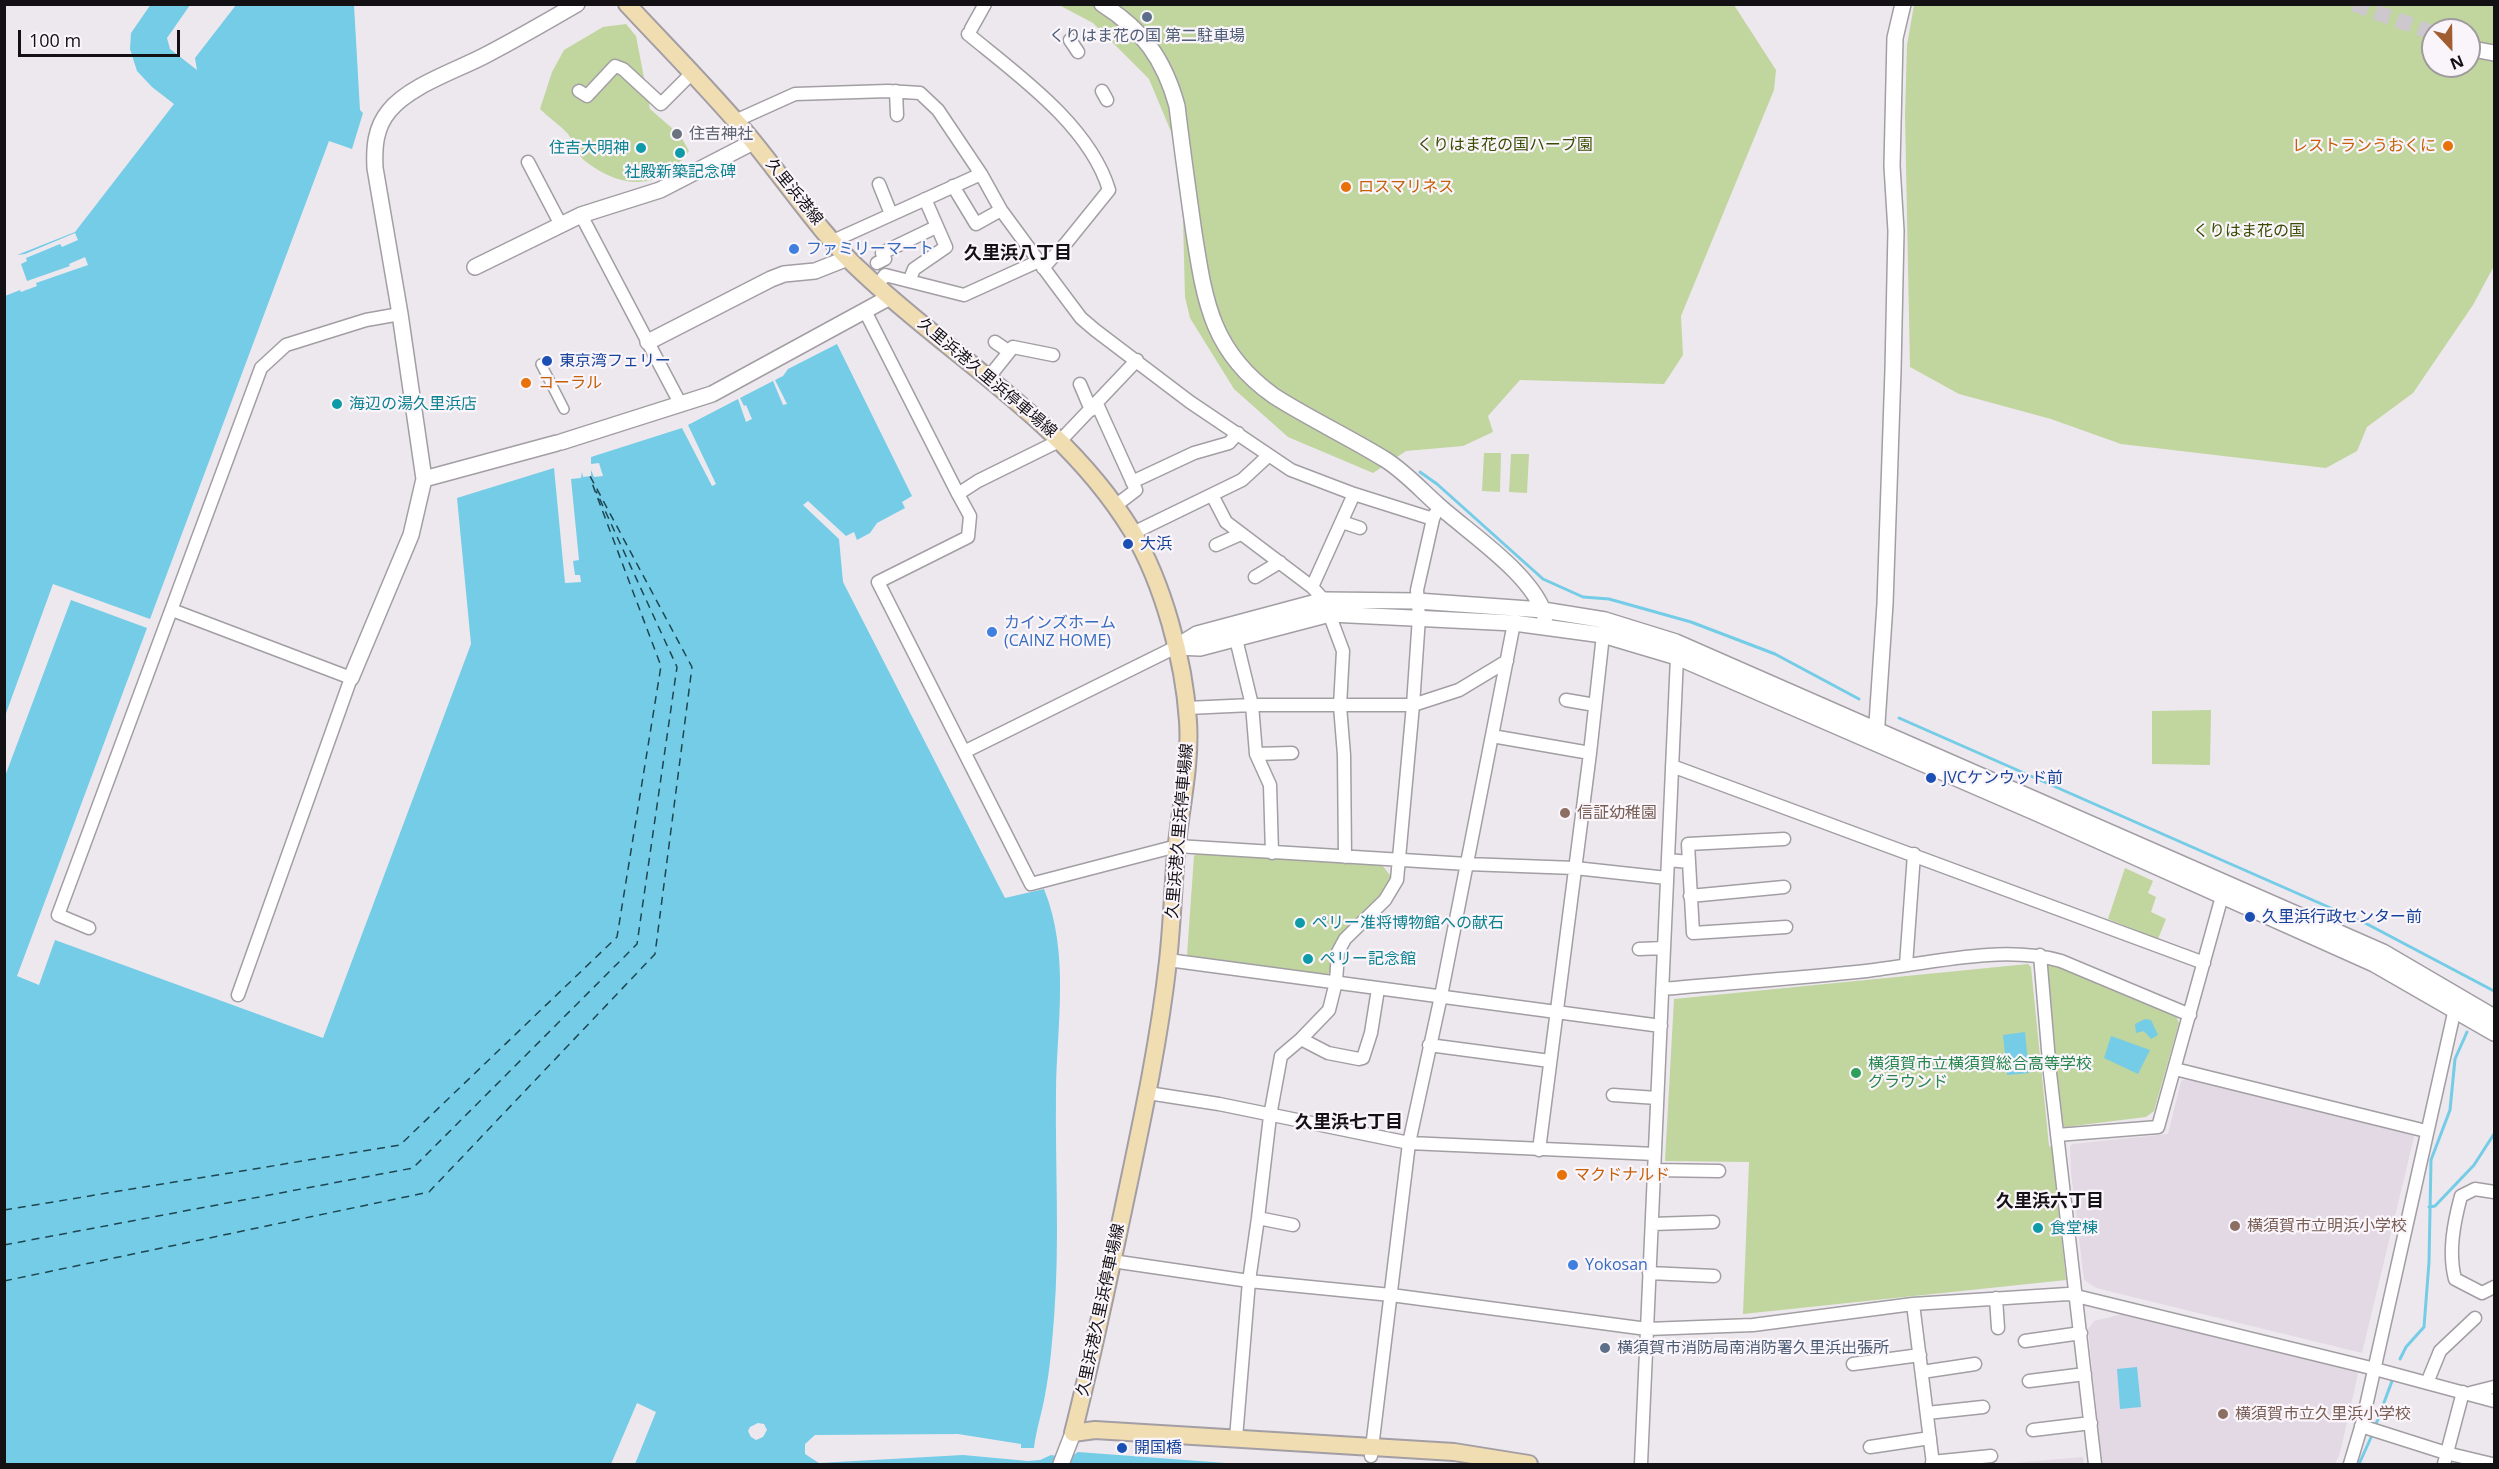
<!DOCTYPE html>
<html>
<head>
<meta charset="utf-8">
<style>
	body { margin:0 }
	#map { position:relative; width:2499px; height:1469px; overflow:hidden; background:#ede8ee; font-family:"Open Sans",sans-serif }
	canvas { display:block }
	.frame { position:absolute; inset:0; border:6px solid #131113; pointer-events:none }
	.north { position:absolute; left:2421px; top:18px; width:60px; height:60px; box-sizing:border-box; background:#faf5fb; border:2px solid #9e9a9e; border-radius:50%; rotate:158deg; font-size:16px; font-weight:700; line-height:24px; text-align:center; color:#131113 }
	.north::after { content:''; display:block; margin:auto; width:21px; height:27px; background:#a15c30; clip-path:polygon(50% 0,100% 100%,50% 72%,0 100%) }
	.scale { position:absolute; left:18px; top:30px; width:162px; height:27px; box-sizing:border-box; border:3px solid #131113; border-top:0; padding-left:8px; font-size:18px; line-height:21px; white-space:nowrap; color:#131113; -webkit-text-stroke:4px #faf5fb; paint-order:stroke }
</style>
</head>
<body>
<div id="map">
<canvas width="2499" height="1469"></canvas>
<div class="frame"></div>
<div class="north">N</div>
<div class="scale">100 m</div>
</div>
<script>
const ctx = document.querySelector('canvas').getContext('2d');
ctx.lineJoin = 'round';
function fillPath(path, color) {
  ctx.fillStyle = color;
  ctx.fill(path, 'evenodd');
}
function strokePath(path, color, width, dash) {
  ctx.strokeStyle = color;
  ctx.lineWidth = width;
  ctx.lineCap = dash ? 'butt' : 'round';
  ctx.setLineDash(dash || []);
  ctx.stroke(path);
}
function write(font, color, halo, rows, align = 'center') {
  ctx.font = font + ' "Open Sans","Noto Sans JP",sans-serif';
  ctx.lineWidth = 4.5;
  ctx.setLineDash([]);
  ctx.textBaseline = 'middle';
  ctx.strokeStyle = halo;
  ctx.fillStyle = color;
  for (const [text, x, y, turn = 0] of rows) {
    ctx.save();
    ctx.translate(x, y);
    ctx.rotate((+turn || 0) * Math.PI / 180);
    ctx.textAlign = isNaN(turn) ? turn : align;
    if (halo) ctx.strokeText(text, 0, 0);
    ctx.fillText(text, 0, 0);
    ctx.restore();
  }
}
fillPath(new Path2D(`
	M 2186,1079 L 2415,1133 L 2362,1353 L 2096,1288 L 2084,1280 L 2071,1173 L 2070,1147 L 2072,1144 L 2168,1134 L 2181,1081 Z
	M 2123,1314 L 2354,1368 L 2358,1374 L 2340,1453 L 2335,1464 L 2102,1464 L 2088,1329 L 2094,1321 Z
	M 2083,1457 L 2084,1464 L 2000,1464 Z`), '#e3d9e5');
fillPath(new Path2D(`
	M 1059,5 L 1734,5 L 1776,70 L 1774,90 L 1681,316 L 1683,355 L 1664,384 L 1520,380 L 1488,416 L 1493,432 L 1463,446 L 1406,451 L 1373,473 L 1288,437 L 1234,389 L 1190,318 L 1185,297 L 1183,218 L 1172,134 L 1149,79 L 1093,23 Z
	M 1914,5 L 2494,5 L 2494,266 L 2473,305 L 2413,393 L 2367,427 L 2357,451 L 2326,468 L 2121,444 L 2051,419 L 1959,394 L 1910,367 L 1905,115 L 1907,45 ZM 2433,30 L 2469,30 L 2469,66 L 2433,66 Z
	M 626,24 L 636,36 L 650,109 L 680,135 L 689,151 C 661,191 622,190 585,161 C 577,155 574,142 568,134 C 560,125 549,118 540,109 L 552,72 L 564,50 L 603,27 Z
	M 1484,453 L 1501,453 L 1500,492 L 1482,491 Z
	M 1511,454 L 1529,454 L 1527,493 L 1509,492 Z
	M 2211,710 L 2210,765 L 2152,764 L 2152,711 Z
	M 1197,854 L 1382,865 L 1393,879 L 1383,897 L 1353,923 L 1332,970 L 1326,976 L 1189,958 L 1187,955 L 1194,856 Z
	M 2125,868 L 2153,881 L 2148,893 L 2156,897 L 2151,912 L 2166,919 L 2158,939 L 2108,919 Z
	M 2028,964 L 2031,967 L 2049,1146 L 2052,1147 L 2066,1280 L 1743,1314 L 1749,1162 L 1665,1161 L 1674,999 Z
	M 2051,964 L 2176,1016 L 2179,1023 L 2154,1111 L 2146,1117 L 2065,1127 L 2061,1123 L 2045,968 Z`), '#c1d59f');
fillPath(new Path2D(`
	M 151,4 L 190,5 L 167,38 L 170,49 L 197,70 L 195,58 L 236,5 L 354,5 L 360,110 L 363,113 L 352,149 L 329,141 L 150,619 L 53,584 L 5,716 L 5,296 L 20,290 L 21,292 L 37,286 L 36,283 L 88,265 L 85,257 L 69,264 L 70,266 L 27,281 L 21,264 L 27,261 L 26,258 L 60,244 L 62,247 L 78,240 L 75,233 L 25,254 L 17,255 L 75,232 L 174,104 L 152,87 L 137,71 L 130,49 L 131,33 Z
	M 837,344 L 912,496 L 902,502 L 905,508 L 877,523 L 870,533 L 857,540 L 854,532 L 846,536 L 808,501 L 803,505 L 839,539 L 843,582 L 1005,898 L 1044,889 C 1070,953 1057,1024 1056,1091 C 1055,1167 1060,1242 1054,1318 C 1052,1343 1050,1370 1045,1395 C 1042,1413 1036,1430 1034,1448 L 1021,1448 L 1021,1444 L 958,1434 L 815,1435 L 805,1444 L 805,1454 L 819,1463 L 963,1455 L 1028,1461 L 1040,1460 L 1051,1455 L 1069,1458 L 1078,1452 L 1239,1464 L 5,1464 L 4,779 L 71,600 L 147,628 L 17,976 L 39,985 L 55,940 L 323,1038 L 471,644 L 457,498 L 554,468 L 565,583 L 581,582 L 580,575 L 575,575 L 573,561 L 579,560 L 571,479 L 581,478 L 582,472 L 583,477 L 591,476 L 591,470 L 594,477 L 603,476 L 599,463 L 591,464 L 591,457 L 682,428 L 712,486 L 716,484 L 688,425 L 738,399 L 746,422 L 752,419 L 746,405 L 744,406 L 740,398 L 773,381 L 783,405 L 787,404 L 775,380 L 783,376 L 788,369 ZM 758,1423 L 764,1424 L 767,1430 L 763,1437 L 756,1440 L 751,1437 L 748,1431 L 750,1427 Z
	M 2145,1019 L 2151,1020 L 2158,1035 L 2151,1039 L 2144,1031 L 2136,1033 L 2135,1024 Z
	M 2025,1032 L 2029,1073 L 2007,1075 L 2003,1035 Z
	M 2111,1036 L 2150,1050 L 2138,1074 L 2104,1058 Z
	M 2137,1367 L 2141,1407 L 2120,1409 L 2117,1369 Z`), '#74cce6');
fillPath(new Path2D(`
	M 637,1403 L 656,1412 L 635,1464 L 611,1464 Z`), '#ede8ee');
strokePath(new Path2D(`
	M 1420,472 L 1437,484 L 1543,579 L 1583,597 L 1609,599 L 1691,622 L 1775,654 L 1859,699
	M 1899,718 L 2367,924 L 2494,991
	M 2429,1207 L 2435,1206 L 2474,1165 L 2494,1134
	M 2400,1359 L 2406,1347 L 2424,1327 L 2429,1262 L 2431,1160 L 2450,1110 L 2455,1059 L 2467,1032
	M 2375,1427 L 2392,1381
	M 2359,1464 L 2373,1433`), '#74cce6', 3);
strokePath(new Path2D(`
	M 4,1210 L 400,1145 L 617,937 L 661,666 L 592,483
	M 4,1245 L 413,1168 L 637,944 L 677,667 L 596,491
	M 4,1281 L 429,1192 L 655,954 L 692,667 L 590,476`), '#1e4652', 1.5, [8, 6]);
strokePath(new Path2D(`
	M 2354,4 L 2433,33`), '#ccc8cd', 15, [15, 8]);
const pedestrian = new Path2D(`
	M 541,364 L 564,409`);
const minor = new Path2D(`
	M 971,29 L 985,4
	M 968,34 C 1018,75 1090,126 1109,190 L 1067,242 L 1043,268
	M 1070,40 L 1078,52
	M 579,91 L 587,96 L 615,66 L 623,69 L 661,104 L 692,73
	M 896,91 L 897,115
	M 1102,91 L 1107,100
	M 735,121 L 795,94 L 888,91 L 920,93 L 938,110 L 981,174 L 1001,210 L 1054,282 L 1081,318 L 1095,330 L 1190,402 L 1291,470 L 1354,494 L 1433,519 L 1435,514
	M 528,162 L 561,225
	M 879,184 L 891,214
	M 953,186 L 976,224 L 1001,210
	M 581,215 L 681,405
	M 833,241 L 981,174
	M 877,263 L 885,259 L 882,253 L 936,227
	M 910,279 L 914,269 L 946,247 L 925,199
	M 877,286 L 885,275 L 964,295 L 1039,261
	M 865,311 L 958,494 L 978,481 L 1061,440 L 1137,360
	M 995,342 L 1008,351 L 1013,347 L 1053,355
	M 989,377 L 1013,347
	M 1080,384 L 1091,410
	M 1097,404 L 1136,490 L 1115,506
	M 1132,482 L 1194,453 L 1229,443 L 1238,433
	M 958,494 L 970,516 L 968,537 L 878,582 L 1031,884 L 1177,846 L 1467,864 L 1575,868 L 1667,878
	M 1212,495 L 1226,522 L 1312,587 L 1324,600 L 1343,651 L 1340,706 L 1344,755 L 1345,857
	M 1342,522 L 1360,528
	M 1133,533 L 1242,480 L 1268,456
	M 1216,545 L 1241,534
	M 1255,577 L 1280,562
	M 1312,587 L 1354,494
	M 172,610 L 351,678 L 238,995
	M 1236,639 L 1252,705 L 1256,754 L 1270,785 L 1272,853
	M 1566,700 L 1595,705
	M 1187,708 L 1252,705 L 1413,705 L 1459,690 L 1507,661
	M 1492,736 L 1590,753
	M 964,752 L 1176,647
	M 1256,754 L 1292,753
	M 1672,766 L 2204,963
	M 1668,860 L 1689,862 L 1688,844 L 1784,839
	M 1689,862 L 1693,933 L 1786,927
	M 1690,896 L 1784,887
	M 89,928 L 58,915 L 261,368 L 286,345 L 366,320 L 400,314
	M 1639,949 L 1664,948
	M 2040,955 L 2050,1073 L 2095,1464
	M 1168,960 L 1661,1026
	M 1906,965 L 1914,854
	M 1662,989 C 1730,983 1799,978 1866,971 C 1927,964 2001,944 2061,961 L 2190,1015
	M 1301,1039 L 1328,1053 L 1359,1059 L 1363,1058 L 1371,1033 L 1378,989
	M 1429,1045 L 1550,1061
	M 2175,1069 L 2426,1131
	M 1148,1093 L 1219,1104 L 1409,1143 L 1655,1154
	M 1613,1095 L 1657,1098
	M 2057,1135 L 2158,1127 L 2224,889
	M 1539,1150 L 1590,753 L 1603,635
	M 1654,1170 L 1719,1171
	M 2494,1192 L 2475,1189 L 2461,1196 C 2454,1222 2448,1252 2455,1279 L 2482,1293 L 2494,1287
	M 1258,1218 L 1293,1225
	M 1652,1224 L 1713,1222
	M 1112,1261 L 1249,1281 L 1391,1295 L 1647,1329 L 1753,1325 L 1913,1304 L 2068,1294 L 2375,1369 L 2494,1401
	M 1649,1273 L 1714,1276
	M 1996,1298 L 1998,1328
	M 1913,1304 L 1933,1464
	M 2025,1341 L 2081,1333
	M 1853,1364 L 1920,1355
	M 1922,1372 L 1975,1364
	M 2029,1381 L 2085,1374
	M 2427,1383 L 2440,1351 L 2475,1318
	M 2470,1393 L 2494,1387
	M 1927,1413 L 1983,1407
	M 2361,1426 L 2446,1453 L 2492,1464
	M 2033,1430 L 2091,1423
	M 1236,1438 L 1249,1281 L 1258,1218 L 1270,1116 L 1281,1056 L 1301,1039 L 1329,1010 L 1336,982 L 1338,952 L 1345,939 L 1385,900 L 1397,880 L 1413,705 L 1419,617 L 1417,590 L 1433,519
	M 1870,1447 L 1930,1438
	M 1371,1456 L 1409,1143 L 1441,996 L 1514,623
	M 1932,1462 L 1991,1456
	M 1641,1464 L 1677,657
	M 2350,1464 L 2362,1424 L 2456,1004
	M 2444,1464 L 2463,1392`);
const tertiary = new Path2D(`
	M 1102,4 C 1143,30 1164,59 1177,106 C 1182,148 1188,191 1194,233 C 1205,303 1212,352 1274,396 C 1310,419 1349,437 1386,460 C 1406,473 1421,490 1438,505 C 1469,533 1535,576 1545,617
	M 2478,50 L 2494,53
	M 475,267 L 581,215 L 660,190 L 753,142
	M 648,342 L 771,279 L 784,274 L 815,271 L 848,258
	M 561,442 L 712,394 L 890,297
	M 424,479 L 557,443
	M 1176,647 L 1197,634 L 1324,600 L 1417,601 L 1543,610 L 1605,620 L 1676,642 L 2383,952 L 2494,1017
	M 1176,647 L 1200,648 L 1330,614 L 1514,623 L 1603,635 L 1677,657 L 2039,814 L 2374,964 L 2494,1033
	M 351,678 L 411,535 L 424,479 L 400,314 L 375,168 C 374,148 375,128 389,111 C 409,86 455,71 484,56 C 515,40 546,22 577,4
	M 1876,738 L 1885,604 L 1893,370 L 1896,231 L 1892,166 L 1895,38 L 1903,4
	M 1061,1464 L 1073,1433`);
const secondary = new Path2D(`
	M 627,4 C 667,47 708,88 746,133 C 784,178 820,234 863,273 C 954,359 1065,421 1132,531 C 1163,583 1184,660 1188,721 C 1191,765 1180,809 1176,853 C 1173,889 1172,925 1168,961 C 1159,1043 1141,1125 1124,1206 C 1108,1282 1092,1358 1073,1433
	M 1073,1433 L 1095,1430 L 1454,1452 L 1529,1464`);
strokePath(pedestrian, '#a29ea4', 12);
strokePath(minor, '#a29ea4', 15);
strokePath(tertiary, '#a29ea4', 18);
strokePath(secondary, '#a29ea4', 20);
strokePath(pedestrian, '#fff', 9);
strokePath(minor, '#fff', 12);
strokePath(tertiary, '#fff', 15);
strokePath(secondary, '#f1ddb2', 16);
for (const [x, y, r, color] of [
	[1147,17,6,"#5c6f8a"],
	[677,134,6,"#6b7280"],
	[2448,146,6,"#e8710a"],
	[641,148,6,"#0f9aa8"],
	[680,153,6,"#0f9aa8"],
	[1346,187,6,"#e8710a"],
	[794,249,6,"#3f7fe0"],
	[547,361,6,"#1a4fb4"],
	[526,383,6,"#e8710a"],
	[337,404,6,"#0f9aa8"],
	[1128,544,6,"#1a4fb4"],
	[992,632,6,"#3f7fe0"],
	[1931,778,6,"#1a4fb4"],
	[1565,813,6,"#8d6e63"],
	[2250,917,6,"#1a4fb4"],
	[1300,923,6,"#0f9aa8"],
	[1308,959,6,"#0f9aa8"],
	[1856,1073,6,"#2e9e5b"],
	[1562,1175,6,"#e8710a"],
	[2235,1226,6,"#8d6e63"],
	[2038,1228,6,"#0f9aa8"],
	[1573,1265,6,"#3f7fe0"],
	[1605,1348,6,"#5c6f8a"],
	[2223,1414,6,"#8d6e63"],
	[1122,1448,6,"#1a4fb4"]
]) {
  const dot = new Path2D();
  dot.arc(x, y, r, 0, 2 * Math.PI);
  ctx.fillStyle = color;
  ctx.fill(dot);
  strokePath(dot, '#faf5fb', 2);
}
write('16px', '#4e5e75', '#faf5fb', [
	["くりはま花の国 第二駐車場",1147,36],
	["横須賀市消防局南消防署久里浜出張所",1617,1348,"left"]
]);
write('16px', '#5b616d', '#faf5fb', [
	["住吉神社",689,134]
], 'left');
write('16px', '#394c00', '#faf5fb', [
	["くりはま花の国ハーブ園",1505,145],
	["くりはま花の国",2249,231]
]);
write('16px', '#c56008', '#faf5fb', [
	["レストランうおくに",2436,146,"right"],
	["ロスマリネス",1358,187],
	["コーラル",538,383],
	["マクドナルド",1574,1175]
], 'left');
write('16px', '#0d838f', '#faf5fb', [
	["住吉大明神",629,148,"right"],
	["社殿新築記念碑",680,172,"center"],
	["海辺の湯久里浜店",349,404],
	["ペリー准将博物館への献石",1312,923],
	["ペリー記念館",1320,959],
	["食堂棟",2050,1228]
], 'left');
write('16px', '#131113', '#faf5fb', [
	["久里浜港線",794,192,51],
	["久里浜港久里浜停車場線",987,378,40],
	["久里浜港久里浜停車場線",1180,831,-85],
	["久里浜港久里浜停車場線",1101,1310,-78]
]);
write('16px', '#366cbe', '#faf5fb', [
	["ファミリーマート",806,249],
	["カインズホーム",1004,623],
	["(CAINZ HOME)",1004,641],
	["Yokosan",1585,1265]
], 'left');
write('16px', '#164399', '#faf5fb', [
	["東京湾フェリー",559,361],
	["大浜",1140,544],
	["JVCケンウッド前",1943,778],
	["久里浜行政センター前",2262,917],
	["開国橋",1134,1448]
], 'left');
write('16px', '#785e54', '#faf5fb', [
	["信証幼稚園",1577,813],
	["横須賀市立明浜小学校",2247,1226],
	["横須賀市立久里浜小学校",2235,1414]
], 'left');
write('16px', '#27864d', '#faf5fb', [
	["横須賀市立横須賀総合高等学校",1868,1064],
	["グラウンド",1868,1082]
], 'left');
write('bold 18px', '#131113', '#faf5fb', [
	["久里浜八丁目",1018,254],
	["久里浜七丁目",1349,1123],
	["久里浜六丁目",2050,1202]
]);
</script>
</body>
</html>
